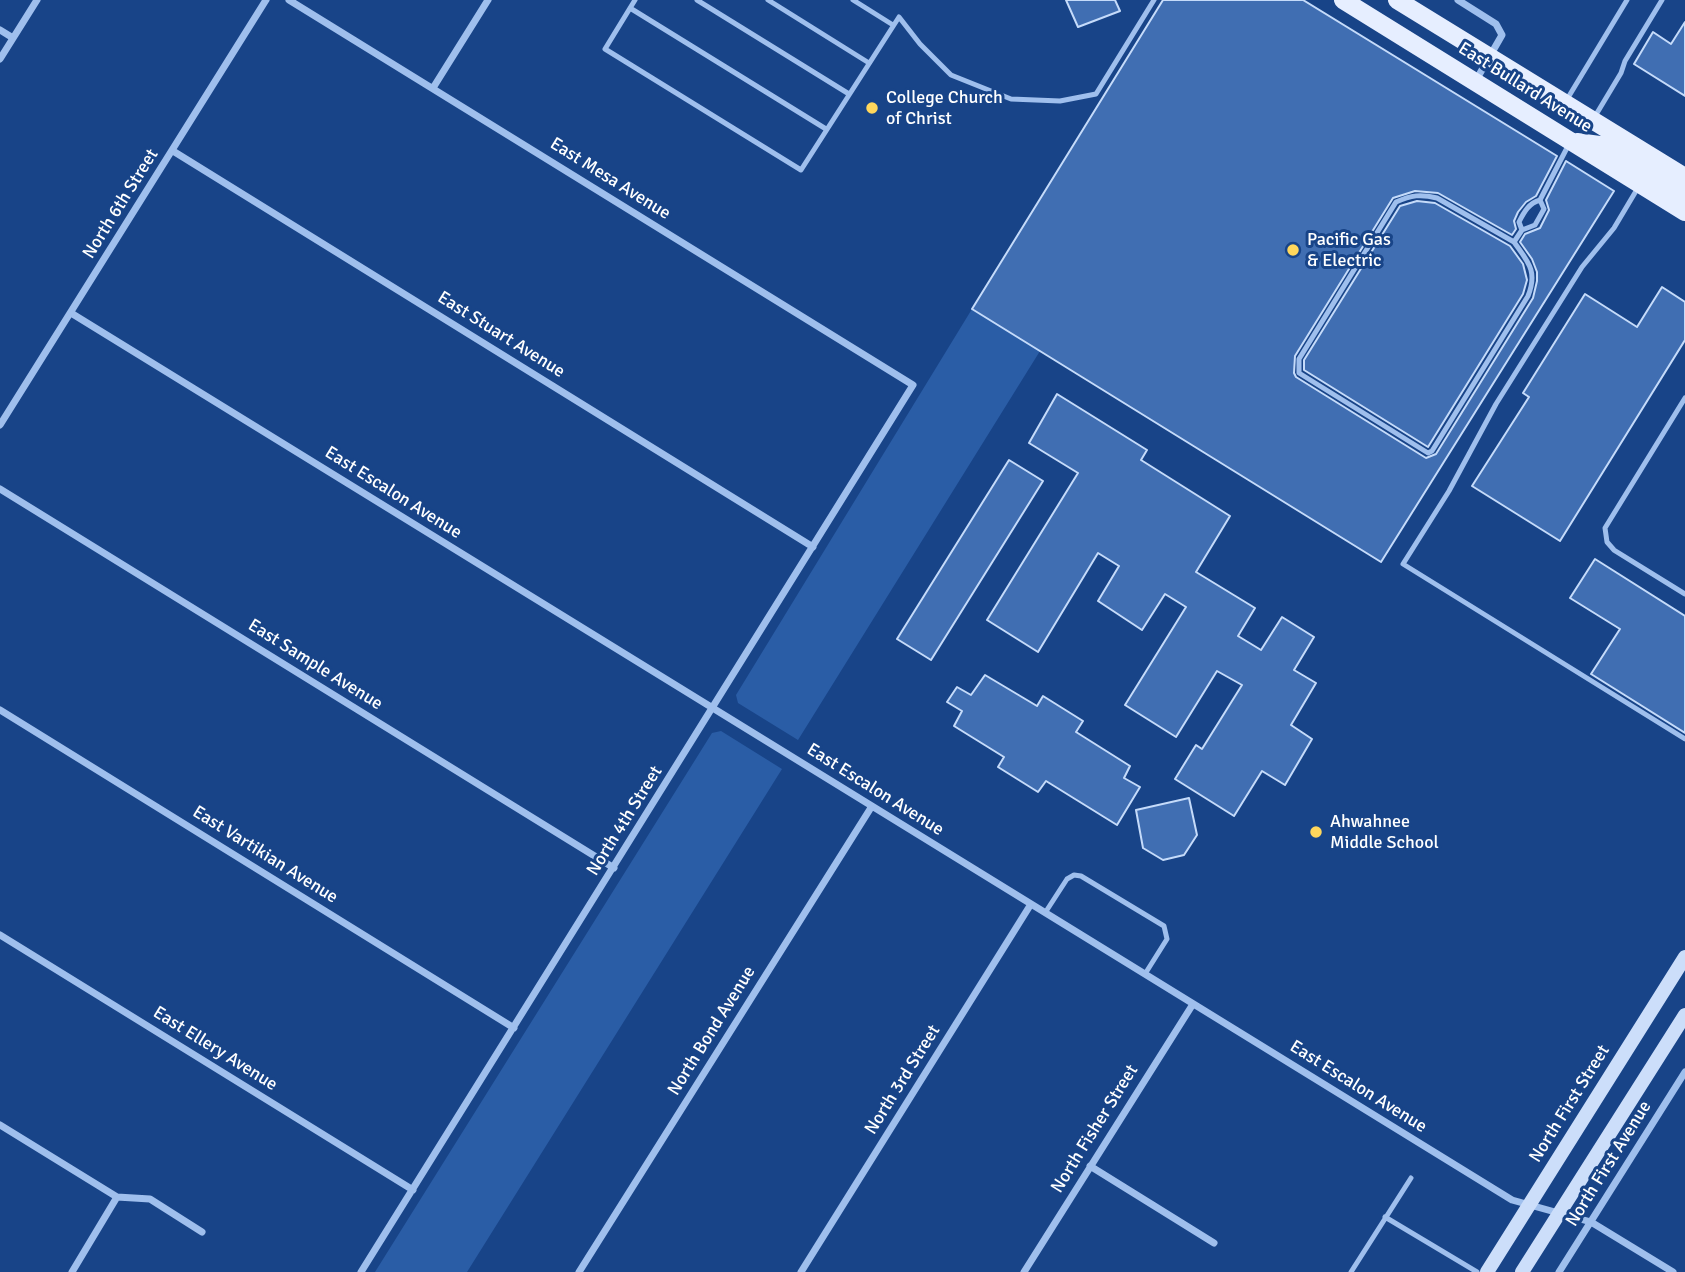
<!DOCTYPE html>
<html>
<head>
<meta charset="utf-8">
<style>
	body { margin:0 }
	canvas { display:block; background:#184488 }
</style>
</head>
<body>
<canvas width="1685" height="1272"></canvas>
<script>
const ctx = document.querySelector('canvas').getContext('2d');
ctx.lineJoin = 'round';
function fillPath(path, color) {
  ctx.fillStyle = color;
  ctx.fill(path, 'evenodd');
}
function strokePath(path, color, width, dash) {
  ctx.strokeStyle = color;
  ctx.lineWidth = width;
  ctx.lineCap = dash ? 'butt' : 'round';
  ctx.setLineDash(dash || []);
  ctx.stroke(path);
}
function write(font, color, halo, rows, align = 'center') {
  ctx.font = font + ' Signika,sans-serif';
  ctx.lineWidth = 6;
  ctx.setLineDash([]);
  ctx.textBaseline = 'middle';
  ctx.strokeStyle = halo;
  ctx.fillStyle = color;
  for (const [text, x, y, turn = 0] of rows) {
    ctx.save();
    ctx.translate(x, y);
    ctx.rotate((+turn || 0) * Math.PI / 180);
    ctx.textAlign = isNaN(turn) ? turn : align;
    if (halo) ctx.strokeText(text, 0, 0);
    ctx.fillText(text, 0, 0);
    ctx.restore();
  }
}
fillPath(new Path2D(`
	M 972,309 L 1040,351 L 798,740 L 738,703 L 736,695 Z
	M 721,731 L 782,769 L 467,1272 L 375,1272 L 712,733 Z`), '#2a5da6');
const building = new Path2D(`
	M 1066,0 L 1115,0 L 1120,11 L 1078,27 Z
	M 1163,0 L 1303,0 L 1557,156 L 1536,196 L 1526,202 L 1518,212 L 1514,221 L 1516,229 L 1512,235 L 1438,193 L 1415,191 L 1393,198 L 1295,356 L 1294,373 L 1296,377 L 1426,458 L 1436,454 L 1533,298 L 1537,281 L 1537,272 L 1532,259 L 1520,242 L 1525,234 L 1540,228 L 1549,210 L 1546,200 L 1566,161 L 1614,191 L 1381,562 L 972,309 Z
	M 1685,22 L 1685,96 L 1634,64 L 1653,32 L 1671,44 Z
	M 1417,201 L 1435,203 L 1510,246 L 1523,264 L 1527,280 L 1523,294 L 1428,447 L 1304,370 L 1304,360 L 1400,206 Z
	M 1662,287 L 1685,302 L 1685,340 L 1560,541 L 1472,486 L 1529,397 L 1523,393 L 1585,294 L 1637,327 Z
	M 1057,394 L 1147,450 L 1141,460 L 1230,516 L 1196,572 L 1255,608 L 1238,636 L 1261,650 L 1282,617 L 1314,637 L 1294,670 L 1316,683 L 1291,725 L 1312,739 L 1285,785 L 1262,771 L 1234,816 L 1175,779 L 1196,745 L 1202,749 L 1242,685 L 1217,671 L 1176,737 L 1125,705 L 1186,607 L 1165,594 L 1142,630 L 1098,601 L 1119,566 L 1098,553 L 1038,652 L 987,620 L 1078,473 L 1029,443 Z
	M 1009,460 L 1043,481 L 931,660 L 897,639 Z
	M 1595,559 L 1685,616 L 1685,733 L 1591,674 L 1620,629 L 1570,598 Z
	M 985,675 L 1037,706 L 1043,696 L 1083,721 L 1076,732 L 1130,766 L 1124,778 L 1140,787 L 1117,825 L 1046,781 L 1038,792 L 998,767 L 1004,757 L 954,726 L 962,711 L 947,702 L 957,687 L 971,695 Z
	M 1189,798 L 1197,835 L 1184,855 L 1163,860 L 1143,848 L 1136,810 Z`);
fillPath(building, '#406eb2');
strokePath(building, '#c5dbfa', 2);
strokePath(new Path2D(`
	M 635,0 L 605,49 L 801,170 L 899,17 L 920,44 L 951,75 L 1011,99 L 1060,101 L 1096,94 L 1154,0
	M 697,0 L 849,94
	M 768,0 L 869,63
	M 853,0 L 893,25
	M 630,8 L 826,129
	M 1566,101 L 1627,0
	M 1594,118 L 1621,73 L 1625,61 L 1662,0
	M 1639,186 L 1614,228 L 1582,267 L 1496,404 L 1449,491 L 1403,564 L 1685,739
	M 1540,200 L 1544,209 L 1535,225 L 1522,230 L 1519,222 C 1524,212 1529,203 1540,200 L 1569,144
	M 1514,242 L 1437,198 C 1421,194 1411,195 1396,202 L 1299,359 L 1299,373 L 1428,453 L 1432,451 L 1528,296 C 1538,271 1528,262 1514,242 L 1522,230
	M 1685,398 L 1605,528 L 1607,542 L 1614,550 L 1685,594
	M 1045,913 L 1067,879 L 1074,875 L 1081,876 L 1164,926 L 1167,939 L 1145,974
	M 1385,1217 L 1477,1272
	M 1351,1272 L 1411,1178`), '#9fbfed', 5);
strokePath(new Path2D(`
	M 289,0 L 913,385 L 361,1272
	M 1458,0 L 1496,24 L 1502,35 L 1475,82
	M 0,30 L 13,38
	M 0,59 L 37,0
	M 433,88 L 488,0
	M 173,151 L 813,547
	M 71,313 L 1512,1200 L 1591,1222 L 1673,1272
	M 0,425 L 266,0
	M 0,489 L 614,868
	M 0,710 L 514,1028
	M 0,935 L 413,1190
	M 0,1125 L 117,1197 L 150,1199 L 202,1232
	M 1090,1166 L 1214,1243
	M 72,1272 L 117,1197
	M 579,1272 L 872,806
	M 801,1272 L 1031,904
	M 1024,1272 L 1193,1004
	M 1559,1272 L 1685,1072`), '#9fbfed', 7);
strokePath(new Path2D(`
	M 1487,1272 L 1685,957
	M 1522,1272 L 1685,1015`), '#ccdefa', 14);
strokePath(new Path2D(`
	M 1343,0 L 1685,212
	M 1397,0 L 1685,177
	M 1577,142 L 1607,146 L 1685,195`), '#e6eeff', 18);
for (const [x, y, r, color] of [
	[872,108,7,"#ffd75c"],
	[1293,250,7,"#ffd75c"],
	[1316,832,7,"#ffd75c"]
]) {
  const dot = new Path2D();
  dot.arc(x, y, r, 0, 2 * Math.PI);
  ctx.fillStyle = color;
  ctx.fill(dot);
  strokePath(dot, '#184488', 2.5);
}
write('18px', '#fff', '#184488', [
	["East Bullard Avenue",1525,88,32],
	["East Mesa Avenue",610,179,32],
	["North 6th Street",121,204,-58],
	["East Stuart Avenue",501,335,32],
	["East Escalon Avenue",393,493,32],
	["East Sample Avenue",315,665,32],
	["East Escalon Avenue",875,790,32],
	["North 4th Street",625,821,-58],
	["East Vartikian Avenue",265,855,32],
	["North Bond Avenue",712,1031,-58],
	["East Ellery Avenue",215,1049,32],
	["North 3rd Street",903,1080,-58],
	["East Escalon Avenue",1358,1087,32],
	["North First Street",1570,1104,-58],
	["North Fisher Street",1095,1129,-58],
	["North First Avenue",1609,1164,-58]
]);
write('18px', '#fff', '#184488', [
	["College Church",886,98],
	["of Christ",886,119],
	["Pacific Gas",1307,240],
	["& Electric",1307,261],
	["Ahwahnee",1330,822],
	["Middle School",1330,843]
], 'left');
</script>
</body>
</html>
